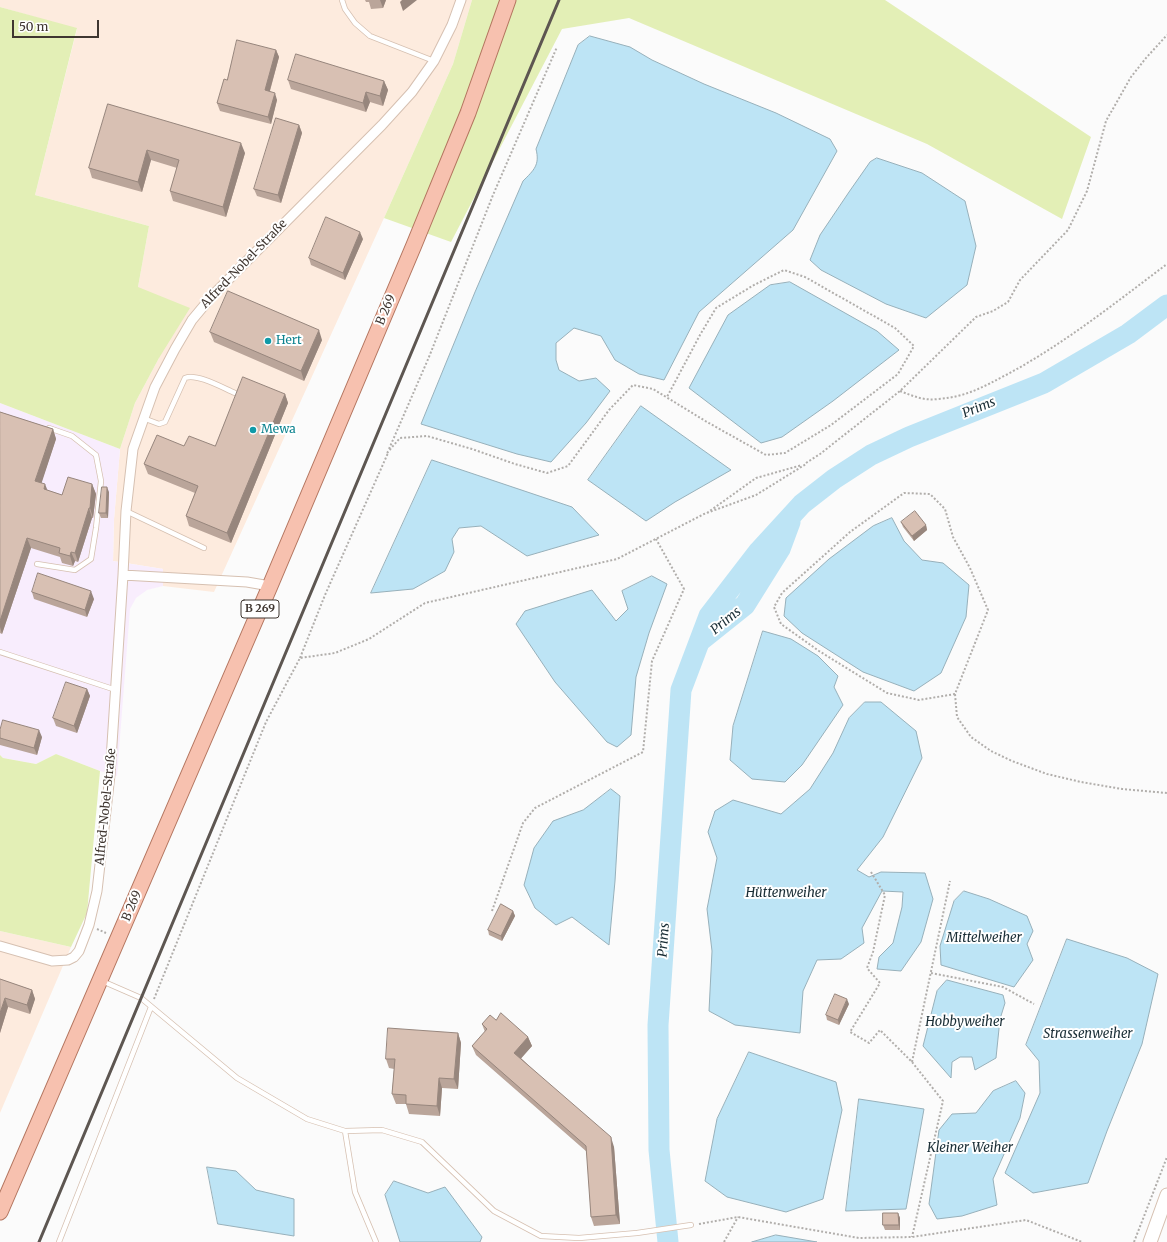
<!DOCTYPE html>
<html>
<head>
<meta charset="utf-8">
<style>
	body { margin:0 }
	#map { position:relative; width:1167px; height:1242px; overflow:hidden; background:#fbfbfb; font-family:Merriweather,serif }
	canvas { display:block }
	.scale { position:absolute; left:12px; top:20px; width:87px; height:18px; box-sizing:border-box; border:2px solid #3f3630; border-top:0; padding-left:5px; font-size:12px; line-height:14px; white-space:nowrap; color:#3f3630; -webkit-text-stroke:3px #fff; paint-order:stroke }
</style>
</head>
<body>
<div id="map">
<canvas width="1167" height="1242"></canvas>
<div class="scale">50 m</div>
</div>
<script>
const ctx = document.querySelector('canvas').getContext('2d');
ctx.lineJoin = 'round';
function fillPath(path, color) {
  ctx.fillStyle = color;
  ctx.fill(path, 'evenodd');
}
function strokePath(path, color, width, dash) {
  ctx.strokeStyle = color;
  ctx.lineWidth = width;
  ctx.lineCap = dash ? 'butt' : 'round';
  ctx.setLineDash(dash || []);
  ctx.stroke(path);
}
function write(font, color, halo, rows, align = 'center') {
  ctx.font = font + ' Merriweather,serif';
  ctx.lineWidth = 4;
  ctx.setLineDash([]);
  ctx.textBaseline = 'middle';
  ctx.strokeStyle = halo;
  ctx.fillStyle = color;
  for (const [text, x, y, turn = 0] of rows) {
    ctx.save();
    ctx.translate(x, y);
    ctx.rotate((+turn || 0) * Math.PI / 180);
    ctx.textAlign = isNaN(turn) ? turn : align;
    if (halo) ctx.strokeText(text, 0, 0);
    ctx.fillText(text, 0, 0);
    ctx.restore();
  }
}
fillPath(new Path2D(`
	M 0,0 L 472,0 L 453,64 L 384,218 L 214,592 L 163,586 L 163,569 L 113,561 L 114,519 L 120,449 L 135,403 L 159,358 L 138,287 L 149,226 L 35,195 L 77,29 L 0,7 Z
	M 0,931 L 71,947 L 0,1113 Z`), '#fdebde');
fillPath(new Path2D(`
	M 0,403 L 120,449 L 114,519 L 113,561 L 163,569 L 163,586 L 147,590 L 136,598 L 130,609 L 117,776 L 100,771 L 56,754 L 36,764 L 3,758 L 0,755 Z`), '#f8edfd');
fillPath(new Path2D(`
	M 472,0 L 885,0 L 1091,137 L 1062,219 L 927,144 L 629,18 L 562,29 L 451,242 L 384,218 L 453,64 Z
	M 0,7 L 77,28 L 35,195 L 149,226 L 138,287 L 190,308 L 159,358 L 135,403 L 120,449 L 0,403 Z
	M 56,754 L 100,771 L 87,913 L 71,947 L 0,931 L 0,755 L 3,758 L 36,764 Z`), '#e3efb6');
const water = new Path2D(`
	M 590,36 L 630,47 L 652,60 L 704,84 L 776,113 L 830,139 L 837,151 L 793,230 L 699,312 L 664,380 L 639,374 L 615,360 L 601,336 L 574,328 L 556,343 L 556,360 L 559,370 L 579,381 L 596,378 L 610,391 L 586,423 L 551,462 L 517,454 L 421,424 L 475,292 L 523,181 C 534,170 540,165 536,149 L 578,45 Z
	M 877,158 L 922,173 L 965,201 L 976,246 L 967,285 L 926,318 L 886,304 L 821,270 L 810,260 L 820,235 L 849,192 L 870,162 Z
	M 790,282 L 877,331 L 899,350 L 833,401 L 782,437 L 761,443 L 689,388 L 728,315 L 770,285 Z
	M 641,406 L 731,470 L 675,502 L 646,521 L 588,480 Z
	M 432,460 L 572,507 L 599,535 L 527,556 L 481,526 L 459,528 L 452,539 L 454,552 L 445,571 L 413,589 L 371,593 Z
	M 892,518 L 904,541 L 922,560 L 943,563 L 969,585 L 966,617 L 941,673 L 914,691 L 863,672 L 802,633 L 784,616 L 786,598 L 829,559 L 873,526 Z
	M 652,576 L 667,584 L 649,633 L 636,677 L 631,735 L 617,747 L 607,742 L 555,682 L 516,624 L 525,611 L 592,590 L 616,621 L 628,609 L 622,591 Z
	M 763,631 L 791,639 L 818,656 L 838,676 L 834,687 L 843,705 L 802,765 L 785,782 L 752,779 L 730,760 L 733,726 Z
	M 865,702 L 881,702 L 916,731 L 922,758 L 883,837 L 857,870 L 869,877 L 881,872 L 925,873 L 933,899 L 921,942 L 901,971 L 877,969 L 879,957 L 893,943 L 902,907 L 903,892 L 882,891 L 862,928 L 864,943 L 841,959 L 817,960 L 803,991 L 800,1033 L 735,1025 L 709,1011 L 712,951 L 707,909 L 717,858 L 708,832 L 715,811 L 733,800 L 781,814 L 810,789 L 833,753 L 849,718 Z
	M 611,789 L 620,796 L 615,881 L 609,945 L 572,917 L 556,925 L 535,908 L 524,885 L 534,848 L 553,821 L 583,810 Z
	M 964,891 L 989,899 L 1027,916 L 1033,931 L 1027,944 L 1033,960 L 1014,987 L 941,965 L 940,946 L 954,901 Z
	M 1067,939 L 1127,958 L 1158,974 L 1142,1044 L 1107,1131 L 1088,1183 L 1033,1193 L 1005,1173 L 1040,1093 L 1039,1061 L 1026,1045 Z
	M 947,980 L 1003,995 L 1005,1003 L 1000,1019 L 996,1058 L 975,1070 L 972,1057 L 960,1057 L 952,1062 L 951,1078 L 923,1046 L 937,991 Z
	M 749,1052 L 836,1082 L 842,1110 L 823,1199 L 786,1212 L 727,1197 L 705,1181 L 717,1119 Z
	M 1016,1081 L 1025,1093 L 1020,1118 L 993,1179 L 997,1205 L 962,1216 L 937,1219 L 929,1204 L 939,1130 L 952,1114 L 976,1113 L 993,1091 Z
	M 859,1099 L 924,1109 L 906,1209 L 846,1211 Z
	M 207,1167 L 236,1171 L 256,1190 L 294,1199 L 294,1236 L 218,1224 Z
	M 394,1181 L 428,1193 L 445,1187 L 482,1237 L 480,1242 L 400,1242 L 385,1195 Z
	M 776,1235 L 817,1242 L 752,1242 Z`);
fillPath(water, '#bde4f5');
strokePath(water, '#97b0ba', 1);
strokePath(new Path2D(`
	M 700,641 L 745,605 L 780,549 L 790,522
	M 668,1242 L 659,1150 L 658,1025 L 681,690 L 709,616 L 759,551 L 802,504 L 834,479 L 871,455 L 909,437 L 1044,383 L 1128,334 L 1167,305`), '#bde4f5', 21);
const lane = new Path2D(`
	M 342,0 L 345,9 L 355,23 L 370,36 L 434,61
	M 143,418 L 159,424 L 165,422 L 185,378 C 197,373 223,388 235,393
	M 126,511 L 204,548
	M 37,564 L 75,570 L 91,559 L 96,528 L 101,481 L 96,455 L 72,436 L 49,428
	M 0,652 L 116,690
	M 102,981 L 141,998 L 237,1078 L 307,1119 L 345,1131 L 382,1130 L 422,1142 L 494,1211 L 541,1236 L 579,1238 L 637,1233 L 691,1225
	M 345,1131 L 355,1192 L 376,1242
	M 59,1242 L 151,1007`);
const street = new Path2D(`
	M 123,575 L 247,582 L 270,586
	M 0,946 L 52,961 L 68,960 L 74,957 L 79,951 L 89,925 L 97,891 L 110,775 L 123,575 L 126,511 L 133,449 L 155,387 L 175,349 L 192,320 L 212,296 L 382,125 L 412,92 L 434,61 L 452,25 L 461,0`);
const secondary = new Path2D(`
	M 1150,1242 L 1167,1195`);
const primary = new Path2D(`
	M 0,1212 L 270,586 L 414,245 L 468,113 L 508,0`);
strokePath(lane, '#d6c0b1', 6);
strokePath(street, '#d6c0b1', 11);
strokePath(secondary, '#d6c0b1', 15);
strokePath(primary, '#b3755f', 17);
strokePath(new Path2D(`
	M 900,391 C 913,396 924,401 938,399 C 966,397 983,387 1006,375 C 1064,344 1115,303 1167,264
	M 389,449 L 429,357 L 493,195 L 557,47
	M 387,453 L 400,438 L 427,436 L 472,449 L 515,464 L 547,473 L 568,466 L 609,410 L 633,385 L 653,389 L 707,422 L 766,455 L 785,453 L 831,425 L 898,374 L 914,346 L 895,328 L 805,277 L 784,270 L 754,285 L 716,308 L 700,335 L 667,397
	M 806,463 L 820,454 L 900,391 L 976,317 L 993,311 L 1008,302 L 1020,280 L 1068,230 L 1087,191 L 1106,121 L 1131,77 L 1146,58 L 1167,35
	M 707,513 L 756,478 L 802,465
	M 300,658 L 325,595 L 388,453
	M 955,694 L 919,700 L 887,693 L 819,651 L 781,624 L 774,607 L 782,593 L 850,532 L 904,493 L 930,494 L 945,509 L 953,537 L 970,568 L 988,610 L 955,694 L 957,717 L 971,737 L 991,751 L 1012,761 L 1047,774 L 1081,782 L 1122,789 L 1167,793
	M 871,872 L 885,895 L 873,952 L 867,968 L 880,983 L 850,1032 L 869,1043 L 880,1030 L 912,1062 L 943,1101 L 912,1237
	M 492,911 L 523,823 L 535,808 L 643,752 L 652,661 L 684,589 L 656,539
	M 97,929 L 106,933
	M 931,973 L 1003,987 L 1034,1004
	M 154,999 L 266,722 L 300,658 L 335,653 L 369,639 L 425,603 L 617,559 L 704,514 L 756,495 L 806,464
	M 912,1062 L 950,881
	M 699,1224 L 738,1217 L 859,1238 L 912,1237 L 1026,1220 L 1082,1242
	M 724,1242 L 738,1217
	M 1134,1242 L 1167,1157`), '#b1aeab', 2, [2, 2]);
strokePath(lane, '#fff', 4.5);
strokePath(street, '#fff', 9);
strokePath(secondary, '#fff', 13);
strokePath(primary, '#f7c1af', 15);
strokePath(new Path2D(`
	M 39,1242 L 559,0`), '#5d5651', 3);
fillPath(new Path2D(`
	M 365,0 L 386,0 L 383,8 L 371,9 L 369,2 L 366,2 Z
	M 276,50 L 279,57 L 270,91 L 277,100 L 271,124 L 220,111 L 217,103 L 227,80 Z
	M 288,80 L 384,81 L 388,90 L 383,106 L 370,102 L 366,112 L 291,89 Z
	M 108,104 L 245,153 L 226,217 L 173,201 L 170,191 L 177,168 L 151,160 L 142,192 L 92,178 L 89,168 Z
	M 299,125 L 302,133 L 281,203 L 257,196 L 254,189 Z
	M 363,239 L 345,280 L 311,265 L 309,258 Z
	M 210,332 L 322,340 L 304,381 L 214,342 Z
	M 285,394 L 288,403 L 231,543 L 189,526 L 186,516 L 195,493 L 148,474 L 144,464 L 184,446 L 215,446 Z
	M 0,412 L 53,429 L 56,439 L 41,483 L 47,490 L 62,495 L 92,484 L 96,494 L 93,518 L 92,518 L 78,562 L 75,561 L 73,566 L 62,563 L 60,557 L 31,548 L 2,634 L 0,633 Z
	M 109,492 L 108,518 L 101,518 L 99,513 Z
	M 901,522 L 926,525 L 927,530 L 914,541 L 903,527 Z
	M 32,592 L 94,599 L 87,617 L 34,599 Z
	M 87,689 L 90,696 L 77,733 L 56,726 L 53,718 Z
	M 0,730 L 42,737 L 37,755 L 0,745 Z
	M 513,911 L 515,916 L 502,941 L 489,935 L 488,930 Z
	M 0,979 L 32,990 L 35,999 L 30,1014 L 8,1007 L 0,1033 Z
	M 849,1004 L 839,1025 L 827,1020 L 826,1015 Z
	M 496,1020 L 528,1037 L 532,1046 L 521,1058 L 614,1147 L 620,1224 L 594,1226 L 591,1217 L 587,1152 L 476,1055 L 472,1046 L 485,1032 L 482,1024 Z
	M 458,1033 L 461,1043 L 458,1089 L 442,1088 L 440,1116 L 409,1114 L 406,1104 L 396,1104 L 392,1094 L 394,1069 L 389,1068 L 386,1059 Z
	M 898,1213 L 900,1218 L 900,1230 L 885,1230 L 883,1225 Z`), '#baa59a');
fillPath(new Path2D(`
	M 380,0 L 386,0 L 383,8 Z
	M 402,0 L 417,0 L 403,11 L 400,2 Z
	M 276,50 L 279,57 L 268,97 L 265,90 Z
	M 384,81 L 388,90 L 383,106 L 380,96 Z
	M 366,92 L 370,102 L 366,112 L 363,103 Z
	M 275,93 L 277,100 L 271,124 L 268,117 Z
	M 299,125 L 302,133 L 281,203 L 278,195 Z
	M 241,143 L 245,153 L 226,217 L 223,207 Z
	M 147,150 L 151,160 L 142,192 L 138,182 Z
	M 360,232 L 363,239 L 345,280 L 343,273 Z
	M 319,330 L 322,340 L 304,381 L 301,371 Z
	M 285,394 L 288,403 L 231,543 L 227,533 Z
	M 53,429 L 56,439 L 39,491 L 35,481 Z
	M 45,484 L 49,494 L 44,489 Z
	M 92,484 L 96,494 L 93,518 L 90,508 Z
	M 107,487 L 109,492 L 108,518 L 106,513 Z
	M 89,508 L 92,518 L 78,562 L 75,553 Z
	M 926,525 L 927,530 L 914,541 L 912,536 Z
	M 27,538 L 31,548 L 2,634 L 0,627 L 0,621 Z
	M 71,552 L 75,561 L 73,566 L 70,556 Z
	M 91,591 L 94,599 L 87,617 L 85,610 Z
	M 87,689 L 90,696 L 77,733 L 74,726 Z
	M 39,730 L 42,737 L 37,755 L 34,748 Z
	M 513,911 L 515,916 L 502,941 L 501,936 Z
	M 32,990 L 35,999 L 30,1014 L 27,1005 Z
	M 5,998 L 8,1007 L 0,1033 L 0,1013 Z
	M 847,999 L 849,1004 L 839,1025 L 838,1020 Z
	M 458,1033 L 461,1043 L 458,1089 L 454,1079 Z
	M 528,1037 L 532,1046 L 518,1062 L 514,1053 Z
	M 439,1078 L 442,1088 L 440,1116 L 437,1106 Z
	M 611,1137 L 614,1147 L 620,1224 L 616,1215 Z
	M 898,1213 L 900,1218 L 900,1230 L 899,1225 Z`), '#97867d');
const building = new Path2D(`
	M 237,40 L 276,50 L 265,90 L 275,93 L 268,117 L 217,103 L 224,79 L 227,80 Z
	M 296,54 L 384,81 L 380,96 L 366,92 L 363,103 L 288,80 Z
	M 108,104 L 241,143 L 223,207 L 170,191 L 179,160 L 147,150 L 138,182 L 89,168 Z
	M 276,118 L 299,125 L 278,195 L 254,189 Z
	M 326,217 L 360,232 L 343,273 L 309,258 Z
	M 228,291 L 319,330 L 301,371 L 210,332 Z
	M 243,377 L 285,394 L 227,533 L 186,516 L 198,486 L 144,464 L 157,435 L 184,446 L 189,436 L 215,446 Z
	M 0,412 L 53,429 L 35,481 L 45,484 L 44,489 L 62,495 L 68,477 L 92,484 L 90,508 L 89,508 L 75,553 L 71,552 L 70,556 L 59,553 L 60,548 L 27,538 L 0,621 Z
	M 102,487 L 107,487 L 106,513 L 99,513 Z
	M 915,511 L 926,525 L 912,536 L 901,522 Z
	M 38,573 L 91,591 L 85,610 L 32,592 Z
	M 66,682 L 87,689 L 74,726 L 53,718 Z
	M 3,720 L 39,730 L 34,748 L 0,738 L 0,730 Z
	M 501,904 L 513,911 L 501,936 L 488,930 Z
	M 0,979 L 32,990 L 27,1005 L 5,998 L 0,1013 Z
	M 835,994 L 847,999 L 838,1020 L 826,1015 Z
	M 501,1013 L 528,1037 L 514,1053 L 611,1137 L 616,1215 L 591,1217 L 586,1146 L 472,1046 L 487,1029 L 482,1024 L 490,1015 L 496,1020 Z
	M 388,1028 L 458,1033 L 454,1079 L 439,1078 L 437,1106 L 406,1104 L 406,1095 L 392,1094 L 395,1059 L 386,1059 Z
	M 883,1213 L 898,1213 L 899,1225 L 883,1225 Z`);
fillPath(building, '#d8c0b3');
strokePath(building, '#97867d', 1);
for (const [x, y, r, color] of [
	[268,341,4,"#0f9aa8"],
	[253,430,4,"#0f9aa8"]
]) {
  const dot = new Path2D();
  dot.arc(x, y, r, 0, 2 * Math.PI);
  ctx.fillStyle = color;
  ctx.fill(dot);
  strokePath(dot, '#fff', 1.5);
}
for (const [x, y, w] of [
	[260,609,38]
]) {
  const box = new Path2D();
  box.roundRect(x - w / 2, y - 9, w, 18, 3);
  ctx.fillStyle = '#fff';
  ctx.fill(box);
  strokePath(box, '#3f3630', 1);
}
write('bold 11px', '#3f3630', null, [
	["B 269",260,609]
]);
write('12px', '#3f3630', '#fff', [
	["Alfred-Nobel-Straße",244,264,-46],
	["B 269",386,310,-67],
	["Alfred-Nobel-Straße",106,807,-84],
	["B 269",132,906,-67]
]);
write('12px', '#0d838f', '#fff', [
	["Hert",276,341],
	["Mewa",261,430]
], 'left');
write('italic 13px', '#1a2e36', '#fff', [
	["Prims",979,408,-22],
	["Prims",726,621,-39],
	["Hüttenweiher",786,893],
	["Mittelweiher",984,938],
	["Prims",664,940,-86],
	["Hobbyweiher",965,1022],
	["Strassenweiher",1088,1034],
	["Kleiner Weiher",970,1148]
]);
</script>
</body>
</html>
